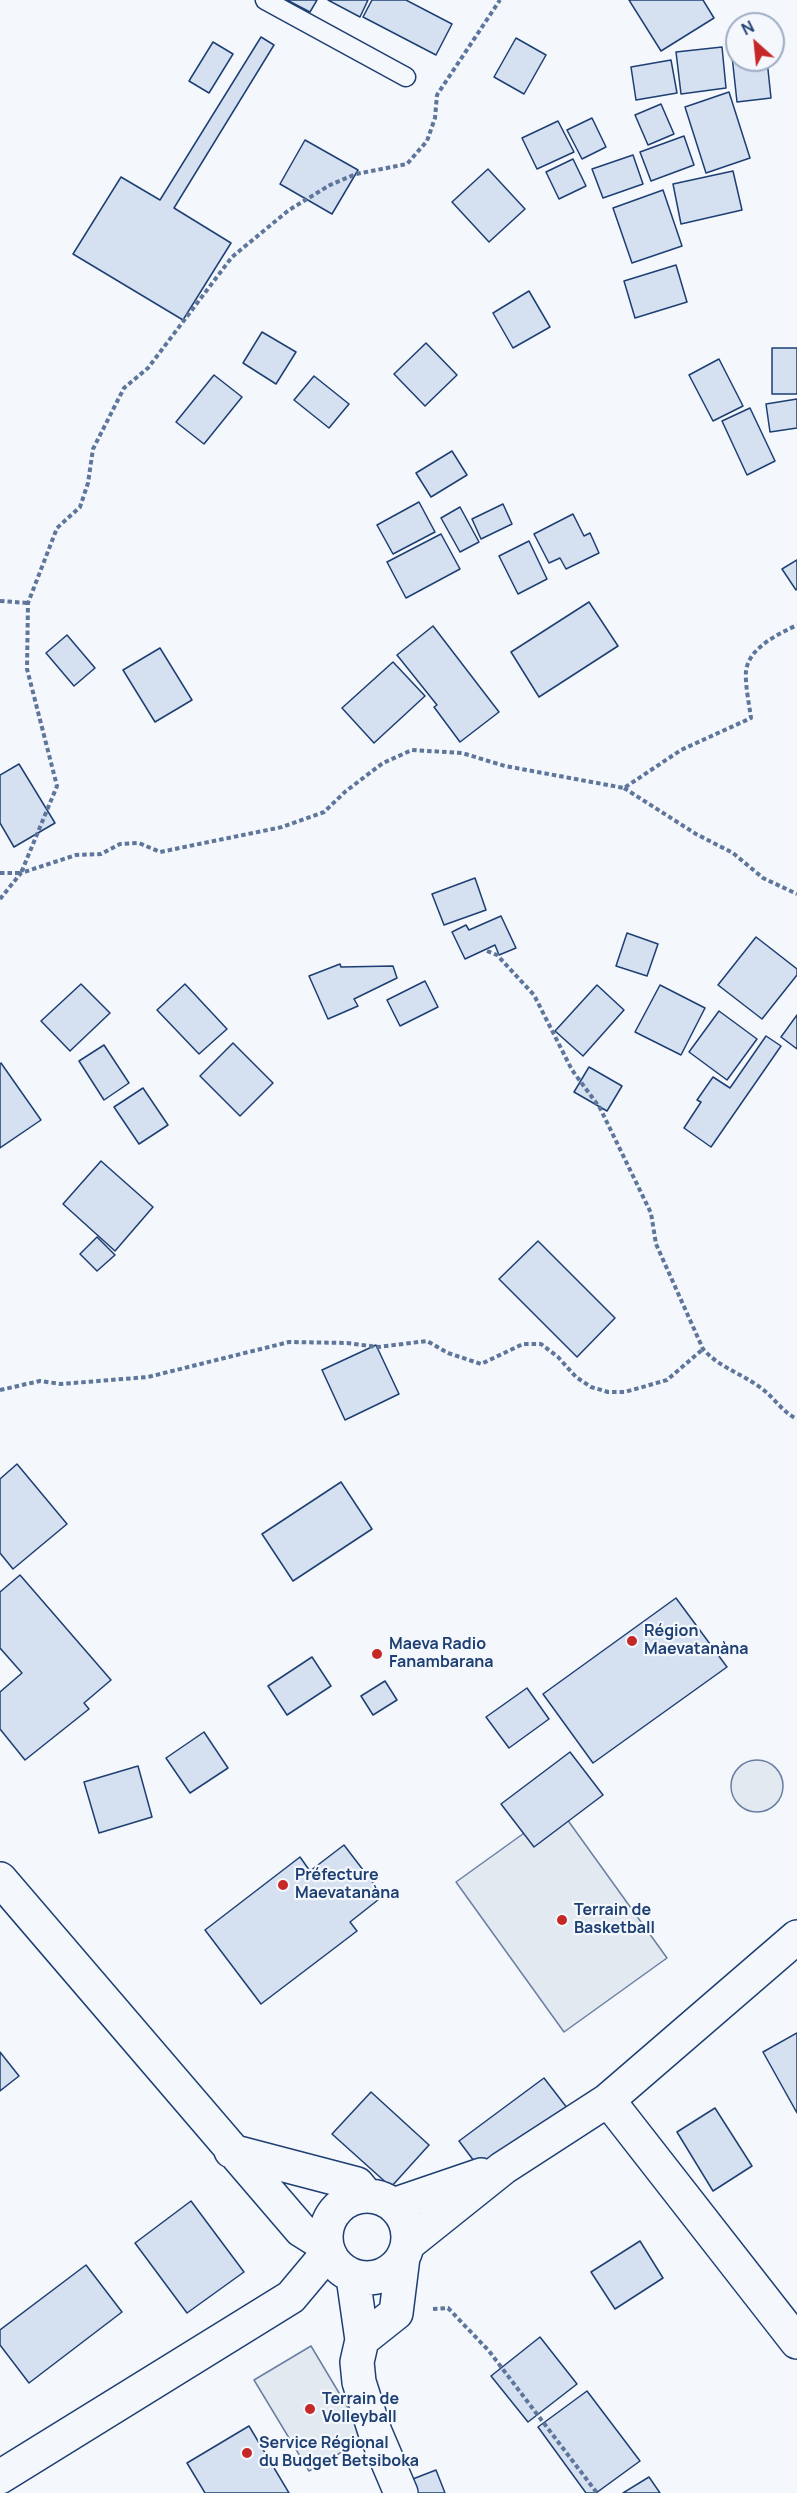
<!DOCTYPE html>
<html>
<head>
<meta charset="utf-8">
<style>
	body { margin:0 }
	#map { position:relative; width:797px; height:2493px; overflow:hidden; background:#f4f7fb; font-family:Manrope,sans-serif }
	canvas { display:block }
	.north { position:absolute; left:725px; top:12px; width:60px; height:60px; box-sizing:border-box; background:#f4f7fb; border:2px solid #9eadc5; border-radius:50%; rotate:333deg; font-size:16px; font-weight:700; line-height:24px; text-align:center; color:#1d3f73 }
	.north::after { content:''; display:block; margin:auto; width:21px; height:27px; background:#c62828; clip-path:polygon(50% 0,100% 100%,50% 72%,0 100%) }
</style>
</head>
<body>
<div id="map">
<canvas width="797" height="2493"></canvas>
<div class="north">N</div>
</div>
<script>
const ctx = document.querySelector('canvas').getContext('2d');
ctx.lineJoin = 'round';
function fillPath(path, color) {
  ctx.fillStyle = color;
  ctx.fill(path, 'evenodd');
}
function strokePath(path, color, width, dash) {
  ctx.strokeStyle = color;
  ctx.lineWidth = width;
  ctx.lineCap = dash ? 'butt' : 'round';
  ctx.setLineDash(dash || []);
  ctx.stroke(path);
}
function write(font, color, halo, rows, align = 'center') {
  ctx.font = font + ' Manrope,sans-serif';
  ctx.lineWidth = 4.5;
  ctx.setLineDash([]);
  ctx.textBaseline = 'middle';
  ctx.strokeStyle = halo;
  ctx.fillStyle = color;
  for (const [text, x, y, turn = 0] of rows) {
    ctx.save();
    ctx.translate(x, y);
    ctx.rotate((+turn || 0) * Math.PI / 180);
    ctx.textAlign = isNaN(turn) ? turn : align;
    if (halo) ctx.strokeText(text, 0, 0);
    ctx.fillText(text, 0, 0);
    ctx.restore();
  }
}
const green = new Path2D(`
	M731 1786a26 26 0 1 1 52 0a26 26 0 1 1-52 0Z
	M 559,1808 L 667,1958 L 564,2032 L 456,1882 Z
	M 311,2346 L 366,2438 L 309,2471 L 254,2380 Z`);
fillPath(green, '#e3e9f0');
strokePath(green, '#687fa3', 1.5);
const building = new Path2D(`
	M 287,0 L 317,0 L 310,12 Z
	M 328,0 L 368,0 L 360,17 Z
	M 372,0 L 406,0 L 452,24 L 436,55 L 363,17 Z
	M 629,0 L 703,0 L 714,18 L 661,51 Z
	M 261,37 L 274,45 L 174,208 L 231,243 L 183,320 L 73,254 L 121,177 L 160,200 Z
	M 516,38 L 546,55 L 524,94 L 494,77 Z
	M 213,42 L 233,54 L 209,93 L 189,81 Z
	M 722,47 L 726,88 L 681,94 L 676,52 Z
	M 732,56 L 737,56 L 737,60 L 767,60 L 771,98 L 737,102 Z
	M 671,60 L 677,93 L 636,100 L 631,67 Z
	M 729,92 L 750,158 L 706,173 L 685,107 Z
	M 661,104 L 674,134 L 648,145 L 635,115 Z
	M 592,118 L 606,147 L 582,159 L 567,130 Z
	M 558,121 L 574,152 L 537,169 L 522,138 Z
	M 684,136 L 694,165 L 651,181 L 640,152 Z
	M 305,140 L 358,170 L 332,214 L 280,184 Z
	M 633,155 L 643,184 L 603,198 L 592,169 Z
	M 573,159 L 586,186 L 559,199 L 546,172 Z
	M 488,169 L 525,209 L 489,242 L 452,202 Z
	M 733,171 L 742,210 L 681,224 L 673,184 Z
	M 663,190 L 682,246 L 632,263 L 613,208 Z
	M 676,265 L 687,302 L 635,318 L 624,281 Z
	M 529,291 L 550,327 L 513,348 L 493,313 Z
	M 262,332 L 296,352 L 276,384 L 243,363 Z
	M 426,343 L 457,375 L 425,406 L 394,374 Z
	M 772,348 L 797,348 L 797,394 L 772,394 Z
	M 719,359 L 743,406 L 713,421 L 689,375 Z
	M 214,375 L 242,397 L 204,444 L 176,422 Z
	M 314,376 L 349,404 L 329,428 L 294,400 Z
	M 797,399 L 797,428 L 770,432 L 766,404 Z
	M 750,408 L 775,461 L 747,475 L 722,421 Z
	M 452,451 L 467,475 L 431,497 L 416,473 Z
	M 419,502 L 435,532 L 393,554 L 377,525 Z
	M 503,504 L 512,524 L 481,539 L 472,519 Z
	M 460,507 L 479,542 L 460,552 L 441,518 Z
	M 573,514 L 584,536 L 590,533 L 599,553 L 566,569 L 560,558 L 549,563 L 534,534 Z
	M 441,534 L 460,569 L 406,598 L 387,562 Z
	M 529,541 L 547,579 L 518,594 L 499,556 Z
	M 797,560 L 797,589 L 796,590 L 782,569 Z
	M 589,602 L 618,646 L 539,697 L 511,652 Z
	M 433,626 L 499,712 L 460,742 L 434,707 L 437,705 L 397,655 Z
	M 67,635 L 95,668 L 74,686 L 46,653 Z
	M 160,648 L 192,700 L 155,722 L 123,670 Z
	M 393,662 L 425,696 L 374,743 L 342,708 Z
	M 19,764 L 55,823 L 14,847 L 0,823 L 0,775 Z
	M 475,878 L 486,910 L 444,925 L 432,894 Z
	M 501,916 L 516,948 L 499,955 L 495,945 L 465,959 L 452,932 L 466,925 L 469,930 Z
	M 627,933 L 658,944 L 647,976 L 616,966 Z
	M 756,937 L 797,969 L 797,975 L 762,1019 L 718,985 Z
	M 340,964 L 341,967 L 393,966 L 397,978 L 354,999 L 358,1006 L 328,1019 L 309,976 Z
	M 425,981 L 438,1007 L 400,1026 L 387,1000 Z
	M 81,984 L 110,1013 L 70,1051 L 41,1021 Z
	M 185,984 L 227,1029 L 199,1054 L 157,1010 Z
	M 597,985 L 624,1010 L 583,1056 L 555,1031 Z
	M 660,985 L 705,1008 L 681,1055 L 635,1032 Z
	M 719,1011 L 757,1039 L 727,1080 L 689,1052 Z
	M 797,1015 L 797,1049 L 781,1037 Z
	M 766,1036 L 781,1046 L 711,1147 L 684,1128 L 701,1102 L 697,1100 L 713,1077 L 730,1088 Z
	M 233,1043 L 273,1083 L 240,1116 L 200,1076 Z
	M 104,1045 L 129,1083 L 104,1100 L 79,1061 Z
	M 1,1063 L 41,1120 L 0,1148 L 0,1064 Z
	M 589,1067 L 622,1086 L 607,1111 L 574,1092 Z
	M 143,1088 L 168,1125 L 139,1144 L 114,1107 Z
	M 101,1161 L 153,1207 L 115,1251 L 63,1204 Z
	M 97,1237 L 115,1255 L 97,1271 L 80,1254 Z
	M 538,1241 L 615,1318 L 577,1357 L 499,1279 Z
	M 376,1345 L 399,1394 L 345,1420 L 322,1370 Z
	M 17,1464 L 67,1524 L 13,1569 L 0,1553 L 0,1479 Z
	M 341,1482 L 372,1529 L 293,1581 L 262,1534 Z
	M 20,1575 L 111,1680 L 84,1703 L 89,1709 L 25,1760 L 0,1729 L 0,1692 L 22,1673 L 0,1648 L 0,1592 Z
	M 676,1598 L 727,1667 L 593,1763 L 543,1694 Z
	M 312,1657 L 331,1686 L 287,1715 L 268,1686 Z
	M 385,1681 L 397,1700 L 373,1715 L 361,1696 Z
	M 527,1688 L 549,1719 L 509,1748 L 486,1717 Z
	M 204,1732 L 228,1768 L 190,1793 L 166,1758 Z
	M 570,1752 L 603,1795 L 534,1847 L 501,1804 Z
	M 138,1766 L 152,1817 L 99,1833 L 84,1782 Z
	M 344,1845 L 383,1896 L 350,1922 L 357,1931 L 261,2004 L 205,1930 L 300,1857 L 310,1871 Z
	M 797,2033 L 797,2113 L 763,2052 Z
	M 0,2052 L 19,2076 L 0,2091 Z
	M 544,2078 L 571,2113 L 486,2177 L 459,2141 Z
	M 371,2092 L 429,2145 L 391,2187 L 332,2134 Z
	M 715,2108 L 752,2166 L 713,2191 L 677,2132 Z
	M 191,2201 L 244,2272 L 187,2313 L 135,2243 Z
	M 640,2241 L 663,2278 L 615,2309 L 591,2272 Z
	M 86,2265 L 122,2312 L 29,2383 L 0,2345 L 0,2330 Z
	M 540,2337 L 577,2384 L 528,2422 L 491,2376 Z
	M 587,2391 L 640,2461 L 596,2493 L 586,2493 L 538,2427 Z
	M 249,2426 L 289,2493 L 205,2493 L 187,2463 Z
	M 436,2470 L 445,2493 L 410,2493 L 405,2482 Z
	M 649,2477 L 660,2493 L 623,2493 Z`);
fillPath(building, '#d5e0f0');
strokePath(building, '#1d3f73', 1.5);
const lane = new Path2D(`
	M 265,0 L 406,77`);
const street = new Path2D(`
	M 0,1879 L 301,2230 L 325,2245
	M 608,2100 L 797,2342
	M 231,2151 L 357,2184 L 366,2195
	M326 2237a41 41 0 1 1 82 0a41 41 0 1 1-82 0Z
	M 393,2205 L 481,2175
	M 408,2244 L 503,2168 L 608,2100 L 797,1937
	M 353,2277 L 362,2340 L 357,2362 L 359,2382 L 375,2432 L 401,2493
	M 362,2340 L 396,2313 L 403,2257
	M 0,2477 L 291,2297 L 327,2254`);
strokePath(lane, '#1d3f73', 21);
strokePath(street, '#1d3f73', 36);
strokePath(new Path2D(`
	M 0,601 L 28,603
	M 624,788 L 696,834 L 733,853 L 763,878 L 797,894
	M 0,873 L 21,873 L 57,786 L 27,669 L 28,603 L 57,528 L 80,507 L 88,483 L 93,449 L 124,388 L 148,368 L 232,257 L 289,210 L 330,185 L 356,174 L 407,164 L 427,141 L 435,118 L 437,95 L 500,0
	M 0,899 L 21,873 L 76,855 L 101,854 L 120,844 L 139,843 L 160,852 L 282,827 L 324,812 L 346,791 L 383,763 L 412,750 L 462,753 L 505,766 L 624,788 L 681,750 L 751,718 C 749,703 745,685 746,671 C 749,647 779,634 797,625
	M 487,951 L 497,955 L 534,995 L 572,1070 L 600,1108 L 651,1213 L 656,1244 L 703,1349 C 720,1368 741,1373 761,1388 C 774,1397 782,1412 797,1419
	M 0,1390 L 40,1381 L 61,1384 L 148,1377 L 289,1342 L 347,1343 L 378,1347 L 427,1341 L 448,1353 L 481,1364 L 523,1344 L 541,1344 L 558,1357 L 576,1377 L 591,1387 L 608,1392 L 625,1392 L 667,1380 L 703,1349
	M 433,2309 L 448,2308 L 489,2351 L 597,2493`), '#5e769c', 4, [4.5, 3]);
strokePath(lane, '#f4f7fb', 18);
strokePath(street, '#f4f7fb', 33);
for (const [x, y, r, color] of [
	[632,1641,6,"#c62828"],
	[377,1654,6,"#c62828"],
	[283,1885,6,"#c62828"],
	[562,1920,6,"#c62828"],
	[310,2409,6,"#c62828"],
	[247,2453,6,"#c62828"]
]) {
  const dot = new Path2D();
  dot.arc(x, y, r, 0, 2 * Math.PI);
  ctx.fillStyle = color;
  ctx.fill(dot);
  strokePath(dot, '#f4f7fb', 2);
}
write('bold 16px', '#1d3f73', '#f4f7fb', [
	["Région",644,1632],
	["Maevatanàna",644,1650],
	["Maeva Radio",389,1645],
	["Fanambarana",389,1663],
	["Préfecture",295,1876],
	["Maevatanàna",295,1894],
	["Terrain de",574,1911],
	["Basketball",574,1929],
	["Terrain de",322,2400],
	["Volleyball",322,2418],
	["Service Régional",259,2444],
	["du Budget Betsiboka",259,2462]
], 'left');
</script>
</body>
</html>
